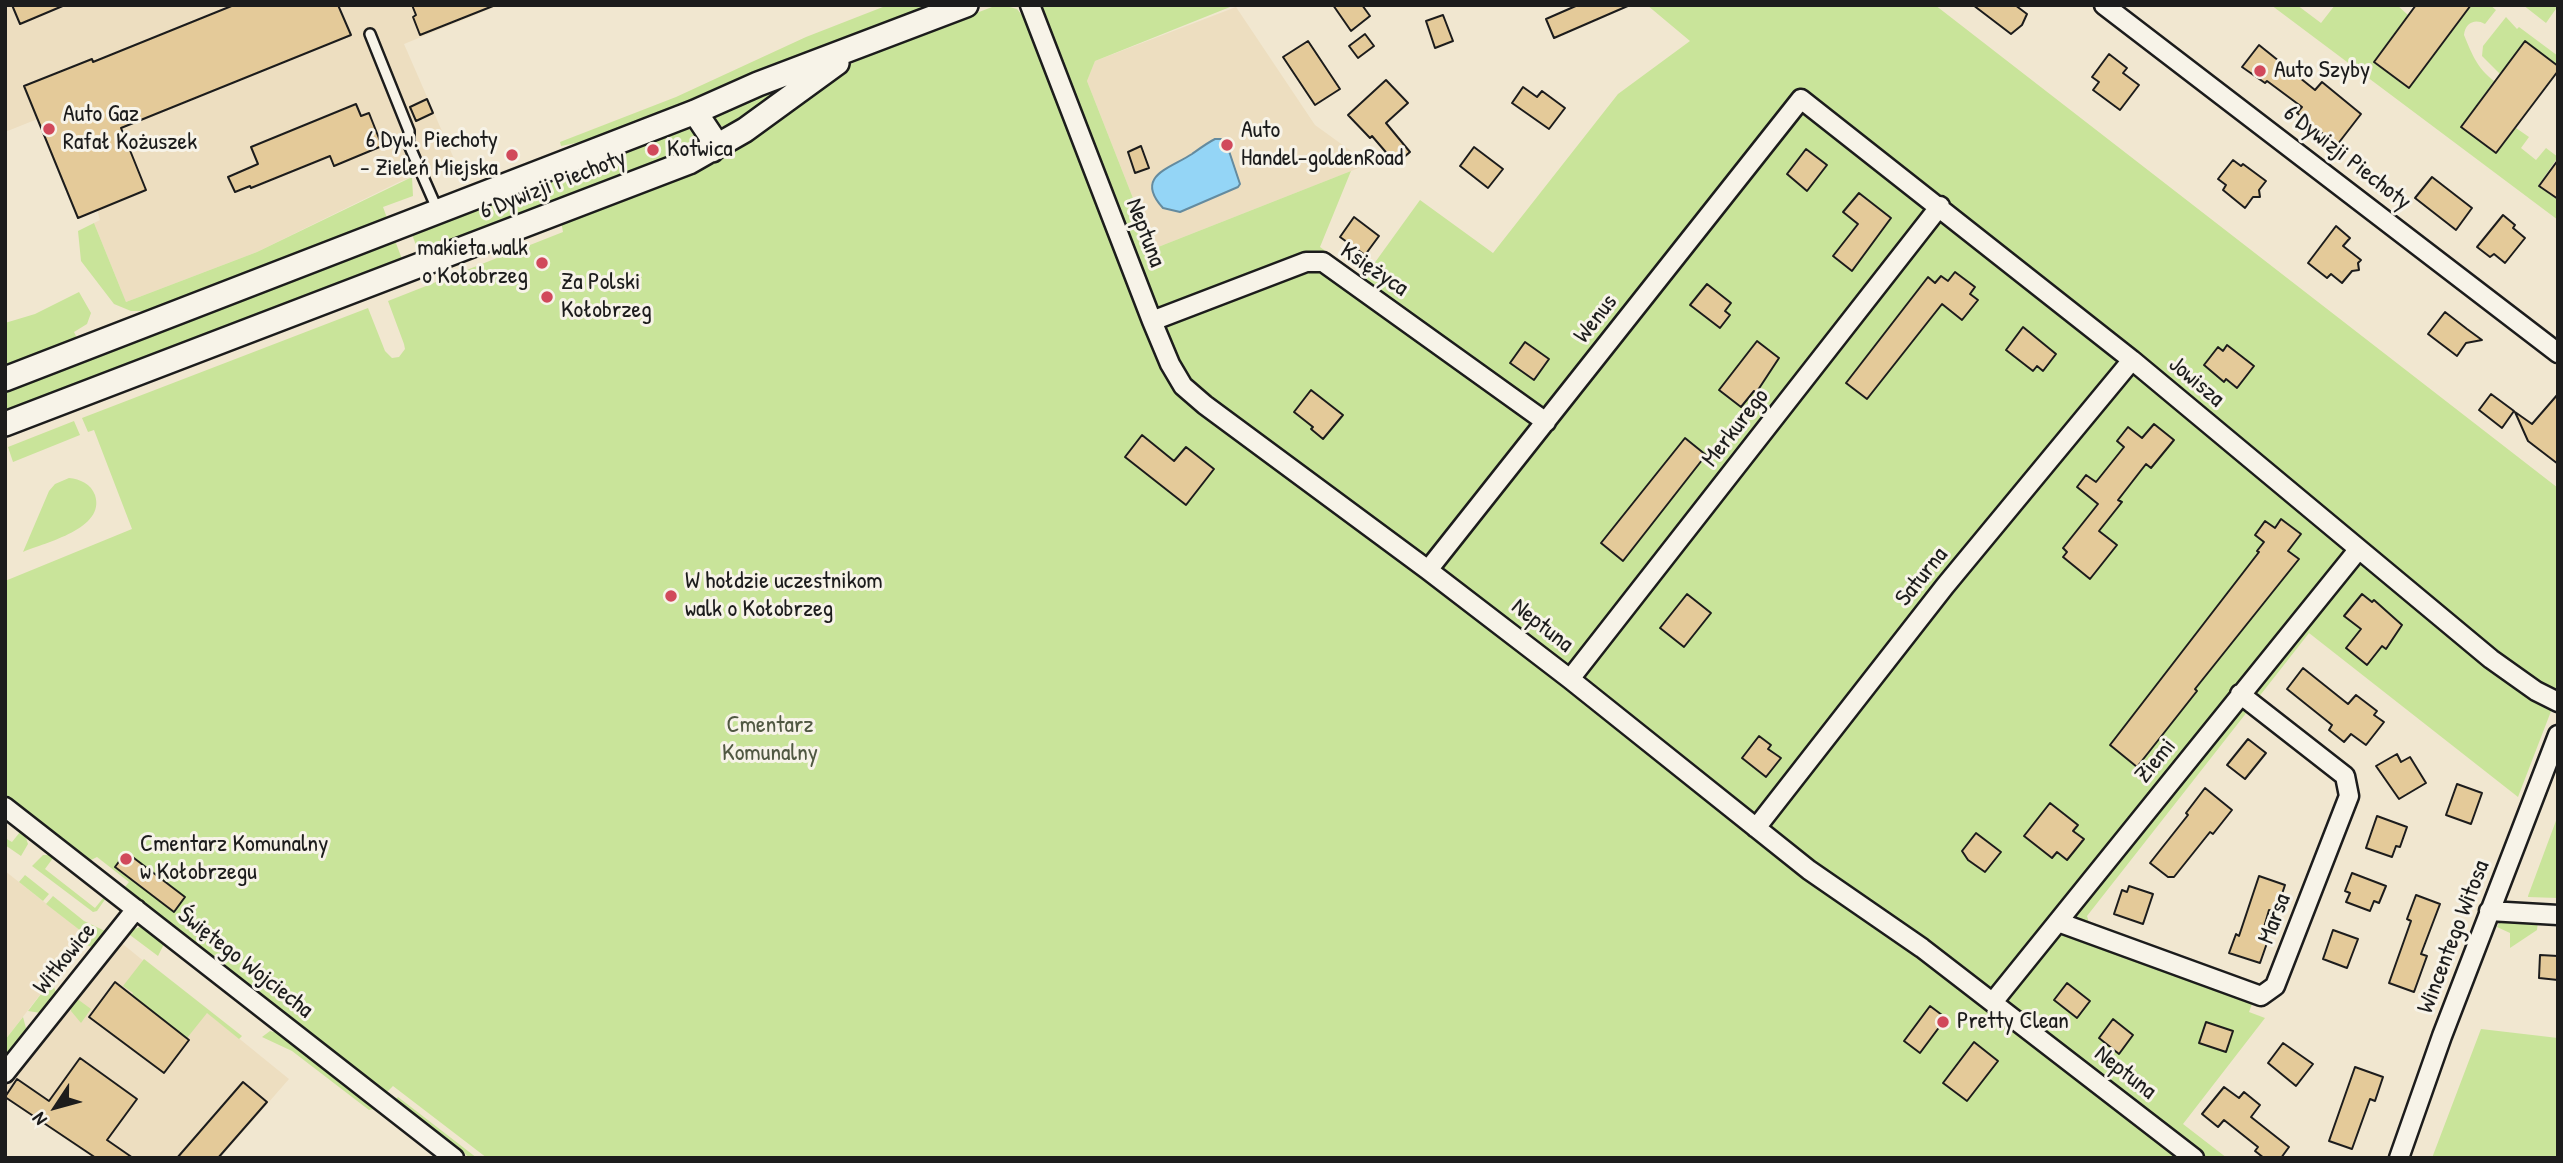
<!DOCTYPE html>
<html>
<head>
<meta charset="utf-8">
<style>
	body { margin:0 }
	#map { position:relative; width:2563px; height:1163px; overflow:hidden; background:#f1e7d0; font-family:"Patrick Hand",sans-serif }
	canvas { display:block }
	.frame { position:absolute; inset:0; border:7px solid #1c1c1c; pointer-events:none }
	.north { position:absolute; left:21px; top:1072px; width:70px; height:70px; -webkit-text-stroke:5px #f7f3e8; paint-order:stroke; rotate:234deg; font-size:19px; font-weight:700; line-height:28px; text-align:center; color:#1c1c1c }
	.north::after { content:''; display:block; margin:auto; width:24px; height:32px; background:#1c1c1c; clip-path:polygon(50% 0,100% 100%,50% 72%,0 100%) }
</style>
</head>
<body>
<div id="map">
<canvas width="2563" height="1163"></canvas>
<div class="frame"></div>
<div class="north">N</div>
</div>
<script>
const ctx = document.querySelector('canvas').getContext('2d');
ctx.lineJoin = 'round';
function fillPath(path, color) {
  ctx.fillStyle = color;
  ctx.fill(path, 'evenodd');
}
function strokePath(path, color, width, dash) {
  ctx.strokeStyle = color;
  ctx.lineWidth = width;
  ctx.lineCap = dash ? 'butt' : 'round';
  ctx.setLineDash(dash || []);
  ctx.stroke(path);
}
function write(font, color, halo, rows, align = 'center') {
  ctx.font = font + ' "Patrick Hand",sans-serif';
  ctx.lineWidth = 6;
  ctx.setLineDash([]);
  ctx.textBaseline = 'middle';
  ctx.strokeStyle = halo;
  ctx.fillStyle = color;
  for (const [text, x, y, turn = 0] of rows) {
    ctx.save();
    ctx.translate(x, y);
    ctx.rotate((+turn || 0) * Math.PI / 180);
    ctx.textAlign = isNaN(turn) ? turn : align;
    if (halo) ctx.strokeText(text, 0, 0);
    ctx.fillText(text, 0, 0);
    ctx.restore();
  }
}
fillPath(new Path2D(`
	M 5,5 L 500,5 L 404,44 L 455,161 L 399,182 L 257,252 L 126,302 L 94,223 L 100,220 L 70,106 L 5,132 Z
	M 1236,7 L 1315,125 L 1369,164 L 1153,249 L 1087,81 L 1095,61 Z
	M 5,871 L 86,935 L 5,1040 Z
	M 119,941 L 289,1079 L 220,1158 L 93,1158 L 5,1098 L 5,1088 Z`), '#eddec0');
fillPath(new Path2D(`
	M 888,5 L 938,5 L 591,140 L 561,146 L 560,142 L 676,97 L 806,37 Z
	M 1002,5 L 1017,9 L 1028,23 L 1044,16 L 1043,5 L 1235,5 L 1095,61 L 1087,81 L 1153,249 L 1351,171 L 1320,247 L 1363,279 L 1420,200 L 1493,253 L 1618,94 L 1690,41 L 1647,5 L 1935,5 L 2558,488 L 2558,693 L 2518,797 L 2309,633 L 2087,916 L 2091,929 L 2259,985 L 2249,1012 L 2265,1018 L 2183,1124 L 2227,1158 L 487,1158 L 393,1086 L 387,1092 L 125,887 L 129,882 L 97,857 L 91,860 L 5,794 L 5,581 L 132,529 L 94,430 L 88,432 L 82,418 L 368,308 L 385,351 L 392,358 L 399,357 L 405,349 L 404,344 L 388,301 L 563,232 L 561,221 L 720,159 L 748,143 L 812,89 L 841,69 L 873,53 L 992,7 Z
	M 2271,5 L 2297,5 L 2321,23 L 2335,5 L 2397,5 L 2408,15 L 2373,62 L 2409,89 L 2472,5 L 2490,5 L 2496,10 L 2485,24 C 2475,18 2465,23 2464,35 C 2472,54 2477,68 2494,81 L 2461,127 L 2496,154 L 2516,128 L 2529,137 L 2521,148 L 2536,160 L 2546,148 L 2558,157 L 2538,186 L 2558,200 L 2558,220 Z
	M 2523,5 L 2558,5 L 2558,6 L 2546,23 Z
	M 2506,17 L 2517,29 L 2519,27 L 2558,56 L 2558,65 L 2525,41 L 2500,74 L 2482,56 L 2483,46 Z
	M 785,85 L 782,89 L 725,127 L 719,125 L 714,117 L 716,112 Z
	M 685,128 L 692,131 L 696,136 L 695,144 L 690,150 L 419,253 L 411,232 Z
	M 412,177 L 413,196 L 383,207 L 387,218 L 148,311 L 131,311 L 114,304 L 81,261 L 78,231 L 94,223 L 126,302 L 257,252 Z
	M 394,238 L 402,259 L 5,413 L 5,389 Z
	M 79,292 L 91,313 L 87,324 L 74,332 L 77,338 L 5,366 L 5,323 L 35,314 Z
	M 74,421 L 80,435 L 13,462 L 8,447 Z
	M 69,478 C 80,479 91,484 95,495 C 106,529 46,542 23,552 L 49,491 L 55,484 Z
	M 2557,818 L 2558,898 L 2528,897 L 2528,896 Z
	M 20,832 L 26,838 L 28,844 L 21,856 L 5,845 L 5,838 L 12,842 Z
	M 43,855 L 49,855 L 53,858 L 45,869 L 95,908 L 104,897 L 106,898 L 97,911 L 93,912 L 32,866 Z
	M 25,875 L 49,894 L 43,901 L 19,882 Z
	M 53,896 L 84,921 L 105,931 L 92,947 L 83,944 L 53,984 L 56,993 L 41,1013 L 28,1011 L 86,935 L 46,904 Z
	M 2501,919 L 2538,921 L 2537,930 L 2510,948 L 2510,933 L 2497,927 Z
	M 140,927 L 164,944 L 158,956 L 126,932 Z
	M 144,959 L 242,1036 L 239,1039 L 207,1013 L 187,1038 L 132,995 L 133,993 L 123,986 Z
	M 76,998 L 91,1009 L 81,1023 L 71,1011 L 71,1004 Z
	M 23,1017 L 27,1032 L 5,1060 L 5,1040 Z
	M 2481,1029 L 2558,1038 L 2558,1158 L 2432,1158 Z
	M 270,1031 L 278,1033 L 374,1109 L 369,1110 L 292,1051 L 262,1037 Z
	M 398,1097 L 477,1158 L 470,1158 L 396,1099 Z`), '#c9e49a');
const water = new Path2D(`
	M 1215,139 L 1221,139 L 1228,148 L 1240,184 L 1238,187 L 1180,212 L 1163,208 C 1134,176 1169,169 1192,154 C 1199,149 1207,143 1215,139 Z`);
fillPath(water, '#94d5f6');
strokePath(water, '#648b9f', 2);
const building = new Path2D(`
	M 12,5 L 65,5 L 20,24 Z
	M 234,5 L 338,5 L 351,35 L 121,128 L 146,190 L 78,218 L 24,86 L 92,59 L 93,62 Z
	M 412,5 L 492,5 L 493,6 L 420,35 L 413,17 L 416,15 Z
	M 1333,5 L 1362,5 L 1370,16 L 1351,31 Z
	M 1578,5 L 1630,5 L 1554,38 L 1546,19 Z
	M 1973,5 L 2015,5 L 2027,14 L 2022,25 L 2011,34 Z
	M 2416,5 L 2471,5 L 2409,88 L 2374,62 Z
	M 1443,15 L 1453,41 L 1435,48 L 1426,21 Z
	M 1365,34 L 1374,46 L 1358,58 L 1349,46 Z
	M 1308,41 L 1340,89 L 1315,105 L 1283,57 Z
	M 2525,41 L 2558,66 L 2558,71 L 2496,153 L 2461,127 Z
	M 2259,45 L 2315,90 L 2322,82 L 2361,114 L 2337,145 L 2297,113 L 2302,107 L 2267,81 L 2265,83 L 2242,67 Z
	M 2109,54 L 2127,68 L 2123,73 L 2139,85 L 2120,110 L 2093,90 L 2099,82 L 2092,77 Z
	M 1386,80 L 1408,103 L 1386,123 L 1410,152 L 1396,164 L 1372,136 L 1370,138 L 1348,115 Z
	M 1523,87 L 1537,97 L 1542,91 L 1565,108 L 1549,129 L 1512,103 Z
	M 427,99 L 433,113 L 416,121 L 410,107 Z
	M 356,104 L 361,116 L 369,113 L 382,146 L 334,166 L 330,156 L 251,188 L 250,186 L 235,192 L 228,177 L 258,164 L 251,147 Z
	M 1141,146 L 1149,168 L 1135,173 L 1128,152 Z
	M 1474,147 L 1503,169 L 1488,188 L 1460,166 Z
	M 1806,149 L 1827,165 L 1807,191 L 1787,174 Z
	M 2233,160 L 2241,166 L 2243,164 L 2266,181 L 2259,190 L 2260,197 L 2253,197 L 2245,208 L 2223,190 L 2226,185 L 2218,179 Z
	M 2558,160 L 2558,199 L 2539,186 Z
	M 2432,177 L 2472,208 L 2456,230 L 2415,198 Z
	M 1859,193 L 1891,218 L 1852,271 L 1833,256 L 1858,224 L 1843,212 Z
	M 2503,215 L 2515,225 L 2513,228 L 2525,238 L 2505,263 L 2494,254 L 2490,257 L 2477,247 Z
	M 1354,217 L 1379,236 L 1365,255 L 1340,237 Z
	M 2336,226 L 2350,238 L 2343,246 L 2361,260 L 2358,263 L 2359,270 L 2352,271 L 2342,283 L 2331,274 L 2327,278 L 2308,263 Z
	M 1955,272 L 1975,287 L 1970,294 L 1978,300 L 1962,320 L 1942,304 L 1867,399 L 1846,383 L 1928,277 L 1935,283 L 1941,276 L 1948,281 Z
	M 1707,284 L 1731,303 L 1725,311 L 1730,315 L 1720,328 L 1690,305 Z
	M 2445,312 L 2467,329 L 2482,340 L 2466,343 L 2457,356 L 2428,334 Z
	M 2023,327 L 2056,354 L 2043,371 L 2037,366 L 2033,371 L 2006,350 Z
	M 1757,341 L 1779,358 L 1756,393 L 1754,391 L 1741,407 L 1719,390 Z
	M 1525,342 L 1549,359 L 1534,380 L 1510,363 Z
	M 2227,345 L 2254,366 L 2237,388 L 2226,379 L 2224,382 L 2204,365 L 2218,347 L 2223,351 Z
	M 1311,390 L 1343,415 L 1323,439 L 1311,429 L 1313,427 L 1294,412 Z
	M 2491,394 L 2514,411 L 2502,428 L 2479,410 Z
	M 2558,394 L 2558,464 L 2528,441 L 2515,412 L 2532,424 Z
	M 2154,424 L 2174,440 L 2151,468 L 2146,464 L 2118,500 L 2122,502 L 2099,531 L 2117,545 L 2090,579 L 2063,557 L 2067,552 L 2063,548 L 2098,504 L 2077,487 L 2086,475 L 2096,482 L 2124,447 L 2117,441 L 2128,427 L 2142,438 Z
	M 1142,435 L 1174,461 L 1186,447 L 1214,469 L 1186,505 L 1125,457 Z
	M 1685,438 L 1706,455 L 1623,561 L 1601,543 Z
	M 2281,519 L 2301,534 L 2288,551 L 2299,559 L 2195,689 L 2197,691 L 2137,767 L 2110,745 L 2259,552 L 2257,551 L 2264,542 L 2255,535 L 2265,521 L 2275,528 Z
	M 1687,594 L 1711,613 L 1684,647 L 1660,628 Z
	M 2362,594 L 2372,602 L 2374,600 L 2402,625 L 2386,649 L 2382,646 L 2367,665 L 2346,648 L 2361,629 L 2344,616 Z
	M 2303,668 L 2348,704 L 2356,695 L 2377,711 L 2374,715 L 2384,722 L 2366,745 L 2351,734 L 2344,742 L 2329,730 L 2332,725 L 2287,689 Z
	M 1759,736 L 1771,745 L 1768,749 L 1781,758 L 1766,777 L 1742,758 Z
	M 2248,739 L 2266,753 L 2245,779 L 2227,765 Z
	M 2397,754 L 2401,762 L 2410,757 L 2426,783 L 2399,799 L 2376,766 Z
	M 2457,784 L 2482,793 L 2471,824 L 2446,815 Z
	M 2205,788 L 2232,810 L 2213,834 L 2210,832 L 2174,877 L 2168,877 L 2150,863 L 2188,815 L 2186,813 Z
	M 2050,803 L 2078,825 L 2073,831 L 2084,839 L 2067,860 L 2057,852 L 2052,858 L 2024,836 Z
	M 2377,816 L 2407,827 L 2400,847 L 2396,846 L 2392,857 L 2366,848 Z
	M 1976,833 L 2001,852 L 1985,872 L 1968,860 L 1962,851 Z
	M 126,852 L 185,897 L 174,912 L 115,867 Z
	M 2352,873 L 2386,886 L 2379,903 L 2374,901 L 2370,911 L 2346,902 L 2350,893 L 2345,891 Z
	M 2259,876 L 2285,885 L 2276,912 L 2269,910 L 2260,941 L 2267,943 L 2260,963 L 2229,953 L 2236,934 L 2239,936 Z
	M 2129,886 L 2153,894 L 2143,924 L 2114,914 L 2122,890 L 2127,892 Z
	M 2416,895 L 2440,904 L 2421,954 L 2427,956 L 2414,992 L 2389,983 L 2411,921 L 2407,919 Z
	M 2333,930 L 2358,939 L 2347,968 L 2323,959 Z
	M 2540,955 L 2558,956 L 2558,980 L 2539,978 Z
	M 115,982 L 189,1040 L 164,1073 L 89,1017 Z
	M 2067,983 L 2090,1001 L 2077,1018 L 2054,1000 Z
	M 1930,1006 L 1946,1018 L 1920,1053 L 1904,1041 Z
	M 2113,1019 L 2133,1035 L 2119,1054 L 2099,1038 Z
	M 2206,1022 L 2233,1031 L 2226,1052 L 2199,1043 Z
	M 1974,1042 L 1998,1061 L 1967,1101 L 1943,1083 Z
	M 2283,1043 L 2313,1064 L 2296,1086 L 2268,1063 Z
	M 80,1058 L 137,1099 L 107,1140 L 133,1158 L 96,1158 L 5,1097 L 17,1079 L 49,1101 Z
	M 2355,1067 L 2383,1077 L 2375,1101 L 2370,1099 L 2352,1149 L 2329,1141 Z
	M 243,1082 L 267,1102 L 218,1158 L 177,1158 Z
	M 2224,1087 L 2239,1098 L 2244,1092 L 2260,1105 L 2251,1117 L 2289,1147 L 2281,1158 L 2264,1158 L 2255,1151 L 2258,1147 L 2224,1120 L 2218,1127 L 2202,1114 Z`);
fillPath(building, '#e4ca99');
strokePath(building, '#1c1c1c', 2);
const service = new Path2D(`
	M 370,34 L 409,131 L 409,145 L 438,211`);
const minor = new Path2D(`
	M 1030,5 L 1152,321 L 1170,364 L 1183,386 L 1205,405 L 1428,570 L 1570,679 L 1809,870 L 1922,948 L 2194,1158
	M 2104,5 L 2558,353
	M 1152,321 L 1306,262 L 1323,262 L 1546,422
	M 1428,570 L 1801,99 L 2132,360 L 2491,659 L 2536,691 L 2558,702
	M 1570,679 L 1940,206
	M 5,807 L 454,1158
	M 1756,828 L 1945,586 L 2132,360
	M 2489,911 L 2558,915
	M 2058,922 L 2261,996 L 2275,986 L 2349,796 L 2345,776 L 2240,694
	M 1993,1002 L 2358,550
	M 5,1073 L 136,909
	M 2399,1158 L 2442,1036 L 2558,735`);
const tertiary = new Path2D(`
	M 695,112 L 711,136 L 712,150
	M 5,379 L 695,112 L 758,84 L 966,5
	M 5,424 L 689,162 L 745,130 L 837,63`);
strokePath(service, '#1c1c1c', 14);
strokePath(minor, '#1c1c1c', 23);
strokePath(tertiary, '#1c1c1c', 28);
strokePath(service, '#f7f3e8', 9);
strokePath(minor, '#f7f3e8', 18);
strokePath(tertiary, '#f7f3e8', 23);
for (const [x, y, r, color] of [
	[2260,71,7,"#d1495b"],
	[49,129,7,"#d1495b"],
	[1227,145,7,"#d1495b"],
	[653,150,7,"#d1495b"],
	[512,155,7,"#d1495b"],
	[542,263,7,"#d1495b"],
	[547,297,7,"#d1495b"],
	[671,596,7,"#d1495b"],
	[126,859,7,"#d1495b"],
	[1943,1022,7,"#d1495b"]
]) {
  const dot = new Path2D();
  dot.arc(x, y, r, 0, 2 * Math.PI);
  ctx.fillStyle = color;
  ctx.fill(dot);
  strokePath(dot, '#f7f3e8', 2.5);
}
write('24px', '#1c1c1c', '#f7f3e8', [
	["Auto Szyby",2274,71],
	["Auto Gaz",63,115],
	["Rafał Kożuszek",63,143],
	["Auto",1241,131],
	["Handel-goldenRoad",1241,159],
	["6 Dyw. Piechoty",498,141,"right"],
	["- Zieleń Miejska",498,169,"right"],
	["Kotwica",667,150],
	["makieta walk",528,249,"right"],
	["o Kołobrzeg",528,277,"right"],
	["Za Polski",561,283],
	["Kołobrzeg",561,311],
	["W hołdzie uczestnikom",685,582],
	["walk o Kołobrzeg",685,610],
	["Cmentarz Komunalny",140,845],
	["w Kołobrzegu",140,873],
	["Pretty Clean",1957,1022]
], 'left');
write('24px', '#1c1c1c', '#f7f3e8', [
	["6 Dywizji Piechoty",2347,158,38],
	["6 Dywizji Piechoty",553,185,-21],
	["Neptuna",1145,233,69],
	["Księżyca",1374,270,34],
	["Wenus",1596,319,-52],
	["Jowisza",2196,382,40],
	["Merkurego",1736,428,-52],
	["Saturna",1922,577,-51],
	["Neptuna",1542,626,38],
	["Ziemi",2156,761,-51],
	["Marsa",2275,919,-69],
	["Wincentego Witosa",2454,937,-69],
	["Witkowice",65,959,-51],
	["Świętego Wojciecha",245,963,38],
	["Neptuna",2125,1073,38]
]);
write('24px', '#505842', '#f7f3e8', [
	["Cmentarz",770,726],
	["Komunalny",770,754]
]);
</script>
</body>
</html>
